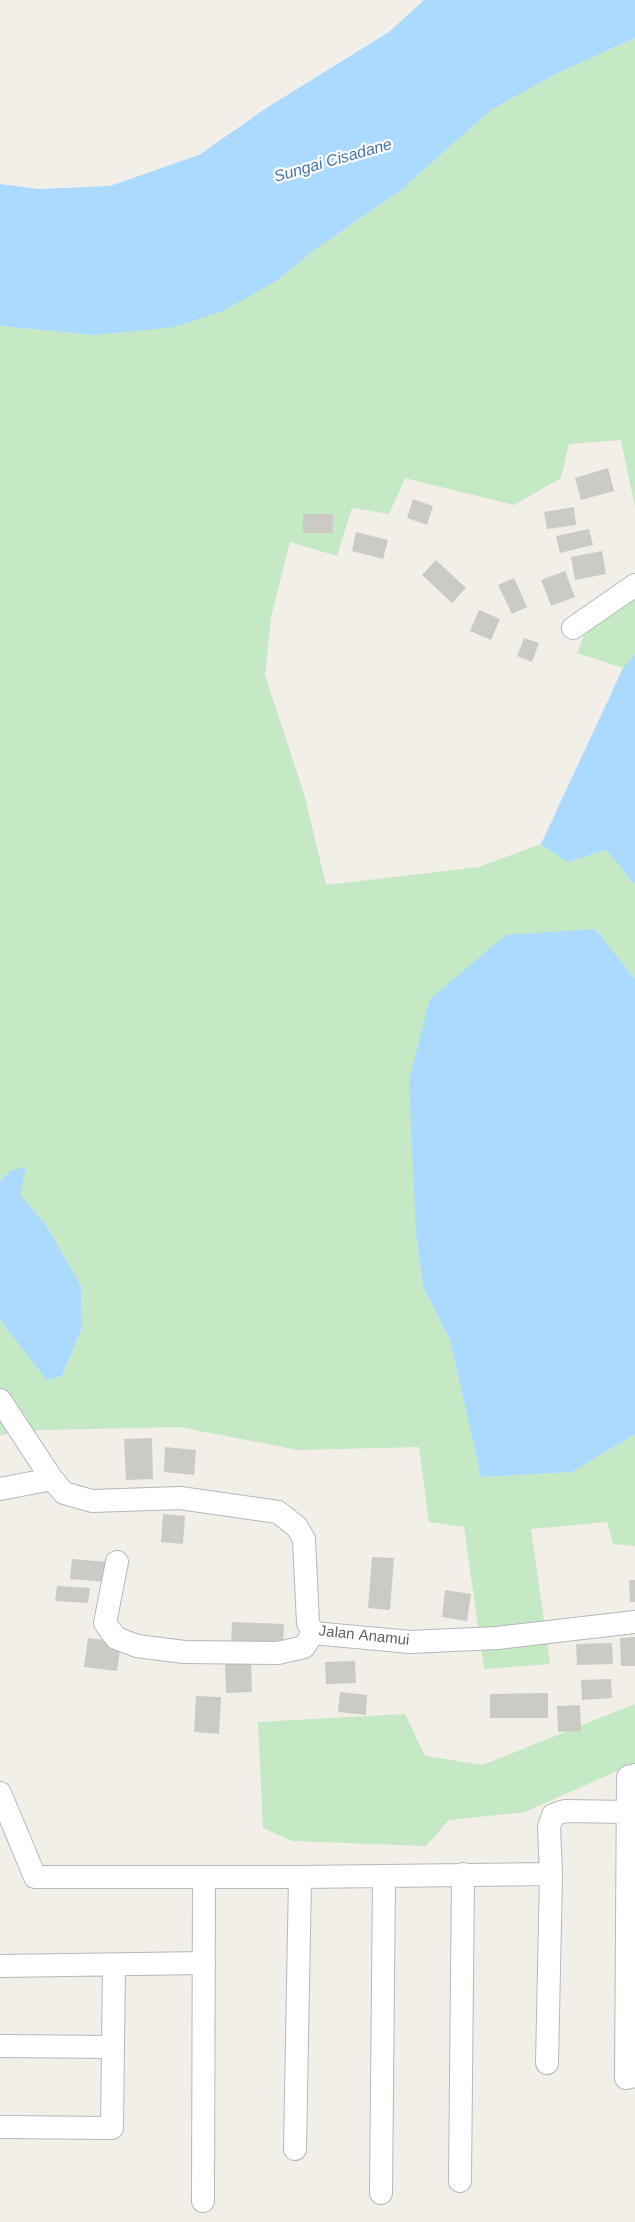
<!DOCTYPE html>
<html>
<head>
<meta charset="utf-8">
<style>
	body { margin:0 }
	canvas { display:block; background:#f1efe8 }
</style>
</head>
<body>
<canvas width="635" height="2222"></canvas>
<script>
const ctx = document.querySelector('canvas').getContext('2d');
ctx.lineJoin = 'round';
function fillPath(path, color) {
  ctx.fillStyle = color;
  ctx.fill(path, 'evenodd');
}
function strokePath(path, color, width, dash) {
  ctx.strokeStyle = color;
  ctx.lineWidth = width;
  ctx.lineCap = dash ? 'butt' : 'round';
  ctx.setLineDash(dash || []);
  ctx.stroke(path);
}
function write(font, color, halo, rows, align = 'center') {
  ctx.font = font + ' Arial,sans-serif';
  ctx.lineWidth = 4.5;
  ctx.setLineDash([]);
  ctx.textBaseline = 'middle';
  ctx.strokeStyle = halo;
  ctx.fillStyle = color;
  for (const [text, x, y, turn = 0] of rows) {
    ctx.save();
    ctx.translate(x, y);
    ctx.rotate((+turn || 0) * Math.PI / 180);
    ctx.textAlign = isNaN(turn) ? turn : align;
    if (halo) ctx.strokeText(text, 0, 0);
    ctx.fillText(text, 0, 0);
    ctx.restore();
  }
}
fillPath(new Path2D(`
	M 635,38 L 635,507 L 621,440 L 569,444 L 561,478 L 514,505 L 405,478 L 389,514 L 352,508 L 337,556 L 290,542 L 271,617 L 265,675 L 305,797 L 326,885 L 479,867 L 541,844 L 567,862 L 606,850 L 635,885 L 635,979 L 595,929 L 416,1234 L 423,1286 L 450,1340 L 481,1477 L 572,1472 L 635,1434 L 635,1546 L 613,1544 L 607,1522 L 531,1529 L 550,1664 L 484,1669 L 464,1527 L 429,1522 L 419,1447 L 298,1450 L 179,1427 L 43,1430 L 0,1435 L 0,1320 L 12,1333 L 62,1376 L 82,1328 L 81,1286 L 46,1225 L 20,1194 L 10,1171 L 0,1181 L 0,326 L 94,335 L 276,281 L 317,248 L 400,191 L 491,110 L 556,74 Z
	M 635,577 L 635,654 L 623,668 L 577,653 L 596,605 Z
	M 635,1704 L 635,1763 L 525,1812 L 449,1820 L 426,1846 L 292,1841 L 263,1828 L 258,1722 L 405,1714 L 425,1756 L 483,1765 Z`), '#c5e8c5');
fillPath(new Path2D(`
	M 424,0 L 635,0 L 635,38 L 556,74 L 491,110 L 400,191 L 317,248 L 276,281 L 223,311 L 174,327 L 94,335 L 0,326 L 0,184 L 39,189 L 110,186 L 199,155 L 268,107 L 389,32 Z
	M 635,654 L 635,885 L 606,850 L 567,862 L 541,844 L 623,668 Z
	M 595,929 L 635,979 L 635,1434 L 572,1472 L 481,1477 L 450,1340 L 423,1286 L 416,1234 L 409,1080 L 430,999 L 506,935 Z
	M 26,1167 L 20,1194 L 46,1225 L 81,1286 L 82,1328 L 62,1376 L 47,1380 L 0,1320 L 0,1181 L 10,1171 Z`), '#aadaff');
fillPath(new Path2D(`
	M 608,468 L 614,491 L 581,500 L 575,478 Z
	M 413,499 L 433,506 L 427,525 L 407,518 Z
	M 574,507 L 576,525 L 547,529 L 544,512 Z
	M 303,514 L 333,514 L 333,533 L 303,533 Z
	M 589,529 L 593,545 L 560,553 L 556,536 Z
	M 356,532 L 388,540 L 383,559 L 352,551 Z
	M 602,551 L 606,574 L 575,580 L 571,557 Z
	M 436,560 L 466,588 L 452,603 L 422,575 Z
	M 565,571 L 575,597 L 551,606 L 541,580 Z
	M 514,578 L 527,607 L 512,614 L 498,585 Z
	M 479,610 L 500,619 L 491,640 L 470,631 Z
	M 524,638 L 539,643 L 532,662 L 517,656 Z
	M 152,1438 L 153,1479 L 126,1480 L 124,1439 Z
	M 165,1447 L 196,1450 L 194,1475 L 164,1472 Z
	M 163,1514 L 185,1516 L 183,1544 L 161,1542 Z
	M 372,1557 L 394,1558 L 390,1610 L 368,1608 Z
	M 72,1559 L 108,1562 L 106,1582 L 70,1579 Z
	M 629,1580 L 635,1580 L 635,1602 L 630,1602 Z
	M 57,1586 L 90,1588 L 88,1603 L 55,1601 Z
	M 445,1590 L 471,1594 L 467,1621 L 442,1617 Z
	M 232,1622 L 284,1624 L 283,1648 L 231,1646 Z
	M 635,1637 L 635,1666 L 621,1666 L 620,1638 Z
	M 88,1638 L 121,1642 L 117,1671 L 84,1667 Z
	M 612,1643 L 613,1664 L 577,1665 L 576,1644 Z
	M 251,1658 L 252,1692 L 226,1693 L 225,1659 Z
	M 355,1661 L 356,1683 L 326,1684 L 325,1662 Z
	M 611,1679 L 612,1698 L 582,1700 L 581,1680 Z
	M 340,1692 L 367,1695 L 366,1715 L 338,1712 Z
	M 548,1693 L 548,1718 L 490,1718 L 490,1694 Z
	M 196,1696 L 221,1697 L 219,1734 L 194,1732 Z
	M 580,1705 L 581,1731 L 558,1732 L 557,1706 Z`), '#cccac5');
const minor = new Path2D(`
	M 573,628 L 635,585
	M 0,1400 L 52,1479 L 64,1493 L 92,1501 L 180,1498 L 278,1512 L 297,1527 L 304,1539 L 308,1623 L 313,1633 L 410,1642 L 497,1638 L 635,1622
	M 0,1489 L 52,1479
	M 117,1562 L 105,1623 L 116,1638 L 137,1646 L 184,1652 L 278,1653 L 304,1647 L 313,1633
	M 635,1775 L 628,1777 L 626,2078 L 635,2076
	M 0,1793 L 35,1877 L 300,1877 L 551,1874
	M 0,1966 L 204,1963
	M 0,2046 L 113,2047
	M 547,2063 L 551,1874 L 549,1827 L 553,1815 L 565,1811 L 628,1812
	M 0,2127 L 112,2128 L 114,1965
	M 295,2149 L 300,1877
	M 460,2181 L 463,1874
	M 381,2193 L 384,1876
	M 203,2201 L 204,1877`);
strokePath(minor, '#b5b8bc', 24);
strokePath(minor, '#fff', 22);
write('15px', '#5f6368', '#fff', [
	["Jalan Anamui",364,1636,6]
]);
write('italic 16px', '#4174aa', '#fff', [
	["Sungai Cisadane",333,161,-16]
]);
</script>
</body>
</html>
